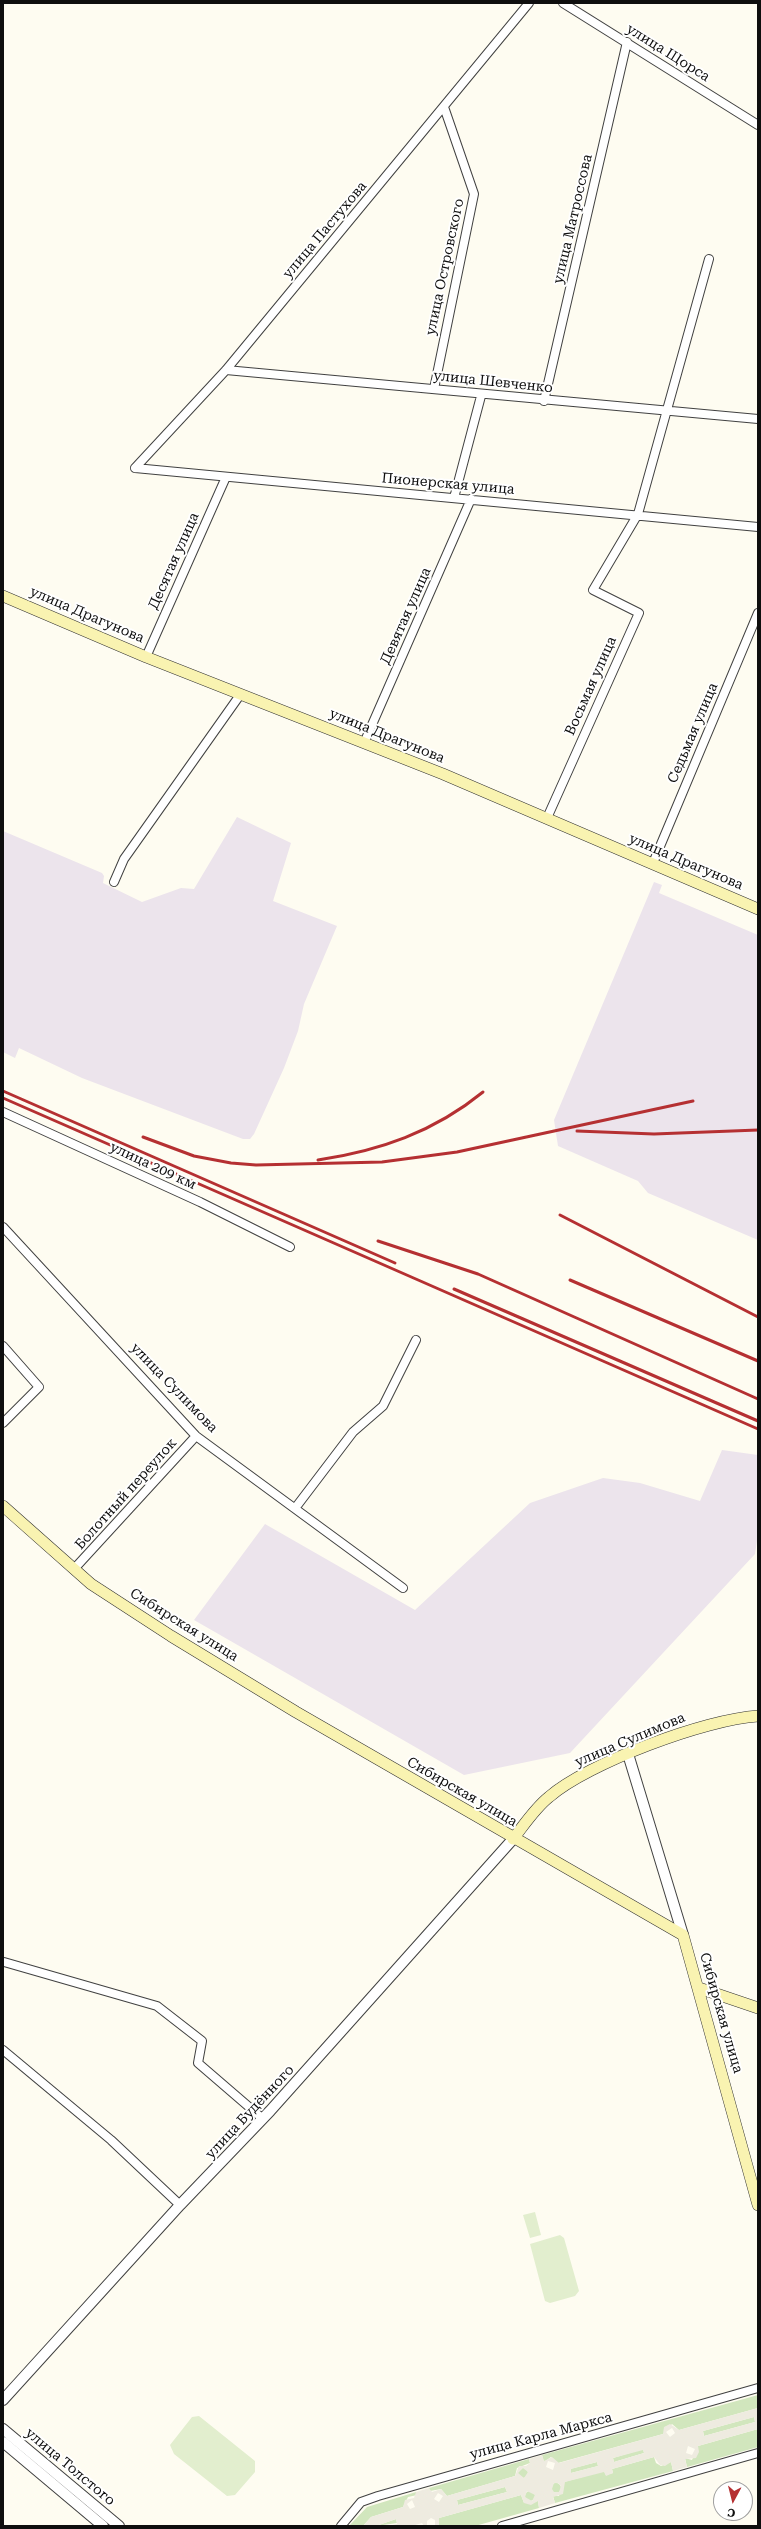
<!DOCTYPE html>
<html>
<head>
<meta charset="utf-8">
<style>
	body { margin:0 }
	#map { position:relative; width:761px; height:2529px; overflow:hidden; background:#fefcf1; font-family:"Roboto Serif",serif }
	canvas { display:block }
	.frame { position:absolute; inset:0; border:4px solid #0e0e0e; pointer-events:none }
	.north { position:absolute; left:713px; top:2481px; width:40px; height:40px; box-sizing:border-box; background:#fff; border:1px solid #9f9f9f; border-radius:50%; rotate:187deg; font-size:11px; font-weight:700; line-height:16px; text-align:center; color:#0e0e0e }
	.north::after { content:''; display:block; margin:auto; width:14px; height:18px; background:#b53032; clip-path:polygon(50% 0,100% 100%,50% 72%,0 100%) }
</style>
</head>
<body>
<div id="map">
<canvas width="761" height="2529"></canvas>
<div class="frame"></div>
<div class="north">С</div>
</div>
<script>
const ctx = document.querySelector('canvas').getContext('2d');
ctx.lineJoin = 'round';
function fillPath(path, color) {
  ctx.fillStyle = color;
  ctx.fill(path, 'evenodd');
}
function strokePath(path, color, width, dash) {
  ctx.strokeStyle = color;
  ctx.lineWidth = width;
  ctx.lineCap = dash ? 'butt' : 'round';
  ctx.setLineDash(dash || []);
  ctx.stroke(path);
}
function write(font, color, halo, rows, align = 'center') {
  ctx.font = font + ' "Roboto Serif",serif';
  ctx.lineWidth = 4;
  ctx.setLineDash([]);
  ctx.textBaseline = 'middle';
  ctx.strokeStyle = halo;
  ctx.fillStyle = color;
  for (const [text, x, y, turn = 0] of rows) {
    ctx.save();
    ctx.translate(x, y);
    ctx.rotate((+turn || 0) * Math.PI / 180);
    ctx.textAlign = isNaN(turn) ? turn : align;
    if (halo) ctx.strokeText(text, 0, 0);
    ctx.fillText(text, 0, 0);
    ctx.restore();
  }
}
fillPath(new Path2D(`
	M 237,817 L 291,843 L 273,901 L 337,926 L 304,1004 L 298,1031 L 284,1068 L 254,1134 L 250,1139 L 243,1139 L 82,1078 L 19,1048 L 15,1058 L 3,1052 L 3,831 L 102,873 L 104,876 L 103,883 L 142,902 L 181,888 L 194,889 Z
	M 654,882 L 662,885 L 659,893 L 758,935 L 758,1240 L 648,1193 L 638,1181 L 558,1146 L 554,1120 Z
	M 722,1450 L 758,1455 L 758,1534 L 755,1554 L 570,1753 L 464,1775 L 194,1620 L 265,1524 L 415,1610 L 530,1503 L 603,1478 L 640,1483 L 700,1501 Z`), '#ece4ec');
fillPath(new Path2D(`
	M 758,2395 L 758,2408 L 679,2430 L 672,2424 L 663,2434 L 558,2463 L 551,2457 L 544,2462 L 542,2455 Z
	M 754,2417 L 755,2422 L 704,2436 L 703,2431 Z
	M 758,2429 L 758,2447 L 687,2467 L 685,2458 L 692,2460 L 698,2446 Z
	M 643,2449 L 644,2453 L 614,2462 L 613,2458 Z
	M 654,2457 L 656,2463 L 661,2466 L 671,2462 L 673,2471 L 555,2503 L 553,2496 L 559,2496 L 564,2482 L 604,2471 L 606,2475 L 613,2473 L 612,2469 Z
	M 529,2459 L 530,2463 L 517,2468 L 515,2476 L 447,2496 L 441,2489 L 430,2491 L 429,2488 Z
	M 597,2462 L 598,2466 L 571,2473 L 570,2469 Z
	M518 2473a5 5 0 1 1 10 0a5 5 0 1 1-10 0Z
	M551 2488a5 5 0 1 1 10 0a5 5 0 1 1-10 0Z
	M 505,2487 L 507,2492 L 458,2505 L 457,2500 Z
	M525 2496a5 5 0 1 1 10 0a5 5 0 1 1-10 0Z
	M 416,2492 L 417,2495 L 408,2497 L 403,2507 L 371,2517 L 363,2526 L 349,2526 L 367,2507 Z
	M 521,2495 L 524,2503 L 538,2501 L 539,2508 L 475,2526 L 439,2526 L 439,2518 Z
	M 396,2519 L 397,2523 L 376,2526 Z`), '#d1e6bd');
fillPath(new Path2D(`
	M 535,2212 L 541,2235 L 530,2238 L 523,2215 Z
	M 560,2235 L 564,2238 L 579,2291 L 575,2296 L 550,2303 L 545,2301 L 530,2244 Z
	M 199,2416 L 255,2461 L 255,2472 L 235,2495 L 227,2496 L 174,2454 L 170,2445 L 192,2417 Z`), '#e2eece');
fillPath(new Path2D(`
	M 758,2404 L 758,2429 L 698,2446 L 699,2452 L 696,2458 L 685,2459 L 687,2467 L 673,2471 L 671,2462 L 665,2466 L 660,2465 L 654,2457 L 612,2469 L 613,2473 L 606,2476 L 604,2472 L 565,2482 L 563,2494 L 553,2497 L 555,2503 L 539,2508 L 538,2501 L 531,2505 L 524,2503 L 521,2495 L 439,2518 L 439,2526 L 435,2526 L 435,2520 L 431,2518 L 427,2521 L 427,2526 L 424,2526 L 422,2523 L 412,2526 L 388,2526 L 397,2524 L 396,2519 L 376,2526 L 363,2526 L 371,2517 L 403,2507 L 405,2500 L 414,2498 L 416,2492 L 429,2488 L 432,2492 L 441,2489 L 447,2496 L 515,2476 L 519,2466 L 526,2466 L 530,2463 L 529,2459 L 542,2455 L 544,2461 L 552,2457 L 559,2463 L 663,2434 L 664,2427 L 670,2424 L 679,2430 L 758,2408 ZM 754,2417 L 755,2422 L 704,2436 L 703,2431 ZM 672,2428 L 675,2433 L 670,2437 L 666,2432 ZM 688,2446 L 695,2449 L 692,2455 L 686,2453 ZM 643,2450 L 644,2453 L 614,2462 L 613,2458 ZM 548,2461 L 555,2463 L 553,2470 L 546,2467 ZM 597,2462 L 598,2466 L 571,2473 L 571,2469 ZM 523,2468 L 528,2472 L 524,2478 L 518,2473 ZM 554,2483 L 558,2483 L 561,2486 L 559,2492 L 554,2492 L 552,2489 ZM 505,2487 L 507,2492 L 458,2505 L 457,2500 ZM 527,2491 L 535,2495 L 532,2501 L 525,2497 ZM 438,2493 L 443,2496 L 439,2502 L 434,2499 ZM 412,2500 L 415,2507 L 410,2509 L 407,2504 Z`), '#eeebe0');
const minor = new Path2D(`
	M 563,3 L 758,125
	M 226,370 L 758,419
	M 434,389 L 474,194 L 444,107
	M 544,401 L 627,42
	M 135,468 L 758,527
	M 135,468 L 226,370 L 529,3
	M 454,498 L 481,396
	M 146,657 L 226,477
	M 364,743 L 471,499
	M 547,818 L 639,613 L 593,590 L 638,514 L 709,259
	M 653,863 L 758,613
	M 114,882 L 124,859 L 240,695
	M 3,1112 L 200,1202 L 290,1247
	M 3,1227 L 196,1436 L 403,1588
	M 3,1346 L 39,1387 L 3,1423
	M 296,1507 L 353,1432 L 383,1406 L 416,1340
	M 74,1569 L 196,1436
	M 4,1962 L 157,2006 L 202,2041 L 198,2063 L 263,2119
	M 3,2050 L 111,2140 L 180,2205
	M 341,2526 L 361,2502 L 378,2496 L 758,2388
	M 502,2526 L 758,2453`);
const tertiary = new Path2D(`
	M 628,1754 L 683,1935
	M 3,2400 L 180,2205 L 270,2111 L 513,1839
	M 3,2429 L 119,2526
	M 3,2442 L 103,2526`);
const secondary = new Path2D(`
	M 3,596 L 146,657 L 443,774 L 758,909
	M 3,1506 L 91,1584 L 171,1636 L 296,1712 L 683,1935 L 758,2205
	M 513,1839 C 524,1825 535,1808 549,1797 C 588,1763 706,1719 758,1716
	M 699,1988 L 758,2008`);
strokePath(minor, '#414141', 10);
strokePath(tertiary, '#414141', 12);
strokePath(secondary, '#303030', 12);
strokePath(minor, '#fff', 8);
strokePath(tertiary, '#fff', 10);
strokePath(secondary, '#f9f3b1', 11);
strokePath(new Path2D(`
	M 3,1091 L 395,1263
	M 3,1098 L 758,1429
	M 577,1131 L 654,1134 L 758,1130
	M 143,1137 L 194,1156 L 231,1163 L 256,1165 L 382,1162 L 457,1152 L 693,1101
	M 318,1160 C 379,1151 434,1132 483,1092
	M 560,1215 L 758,1317
	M 378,1241 L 478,1274 L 758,1399
	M 570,1280 L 758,1361
	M 454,1289 L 758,1421`), '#b53032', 3);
write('14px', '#0e0e0e', '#fff', [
	["улица Щорса",668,53,32],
	["улица Матроссова",573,219,-77],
	["улица Пастухова",325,230,-50],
	["улица Островского",445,267,-78],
	["улица Шевченко",493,382,6],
	["Пионерская улица",448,484,5],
	["Десятая улица",174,561,-66],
	["улица Драгунова",87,615,23],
	["Девятая улица",406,616,-66],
	["Восьмая улица",591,686,-66],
	["Седьмая улица",693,733,-67],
	["улица Драгунова",387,736,22],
	["улица Драгунова",686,862,23],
	["улица 209 км",153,1166,25],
	["улица Сулимова",174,1388,46],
	["Болотный переулок",126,1494,-48],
	["Сибирская улица",184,1625,32],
	["улица Сулимова",630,1740,-23],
	["Сибирская улица",462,1792,30],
	["Сибирская улица",721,2013,74],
	["улица Будённого",250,2112,-47],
	["улица Карла Маркса",541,2436,-15],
	["улица Толстого",70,2467,40]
]);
</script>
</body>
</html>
